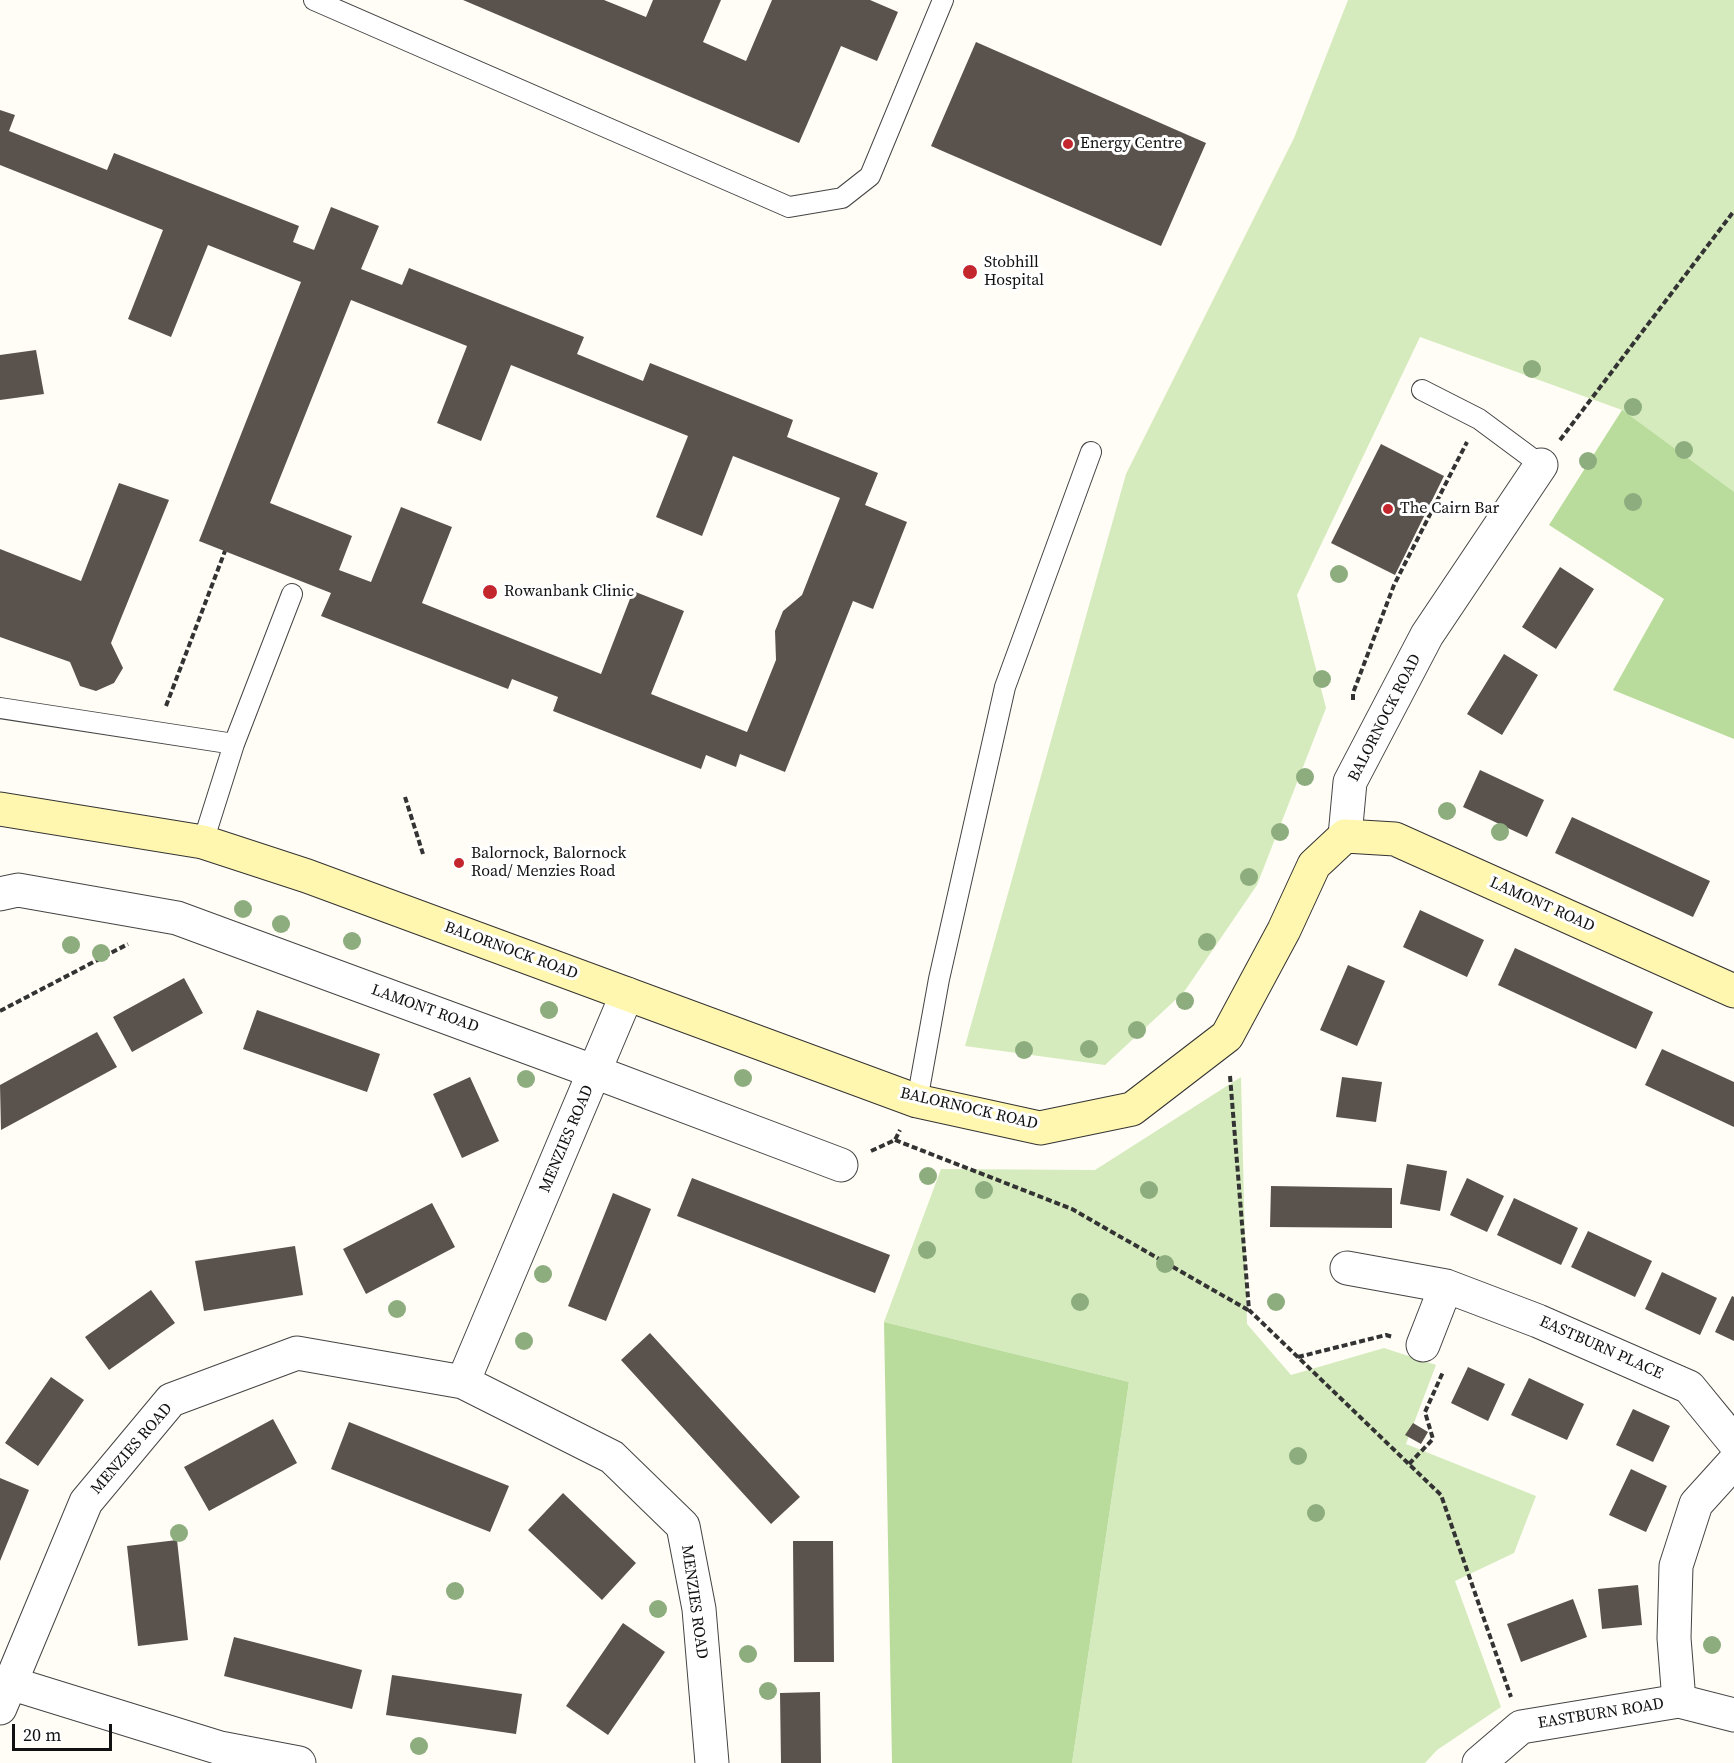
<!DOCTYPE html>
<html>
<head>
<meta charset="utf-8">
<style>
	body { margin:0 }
	#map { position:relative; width:1734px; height:1763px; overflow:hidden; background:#fffdf5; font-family:"Source Serif 4",serif }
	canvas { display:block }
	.scale { position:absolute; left:12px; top:1724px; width:100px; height:27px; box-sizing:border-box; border:3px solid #111; border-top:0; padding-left:8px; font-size:18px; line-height:21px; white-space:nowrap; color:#111; -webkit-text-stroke:4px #fff; paint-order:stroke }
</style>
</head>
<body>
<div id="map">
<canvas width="1734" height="1763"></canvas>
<div class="scale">20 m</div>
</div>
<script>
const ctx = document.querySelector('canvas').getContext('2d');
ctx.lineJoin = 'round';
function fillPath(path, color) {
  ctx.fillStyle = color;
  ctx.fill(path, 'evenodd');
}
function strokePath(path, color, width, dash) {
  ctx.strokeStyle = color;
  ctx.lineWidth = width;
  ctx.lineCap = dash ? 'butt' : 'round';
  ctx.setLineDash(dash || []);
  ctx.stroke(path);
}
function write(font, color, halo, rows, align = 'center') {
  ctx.font = font + ' "Source Serif 4",serif';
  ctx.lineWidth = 6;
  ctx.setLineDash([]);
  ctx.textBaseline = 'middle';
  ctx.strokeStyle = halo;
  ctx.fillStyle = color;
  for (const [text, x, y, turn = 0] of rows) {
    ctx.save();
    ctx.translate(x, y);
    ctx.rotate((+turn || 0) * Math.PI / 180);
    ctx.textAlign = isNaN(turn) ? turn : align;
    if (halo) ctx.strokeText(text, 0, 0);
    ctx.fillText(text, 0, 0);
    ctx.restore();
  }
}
fillPath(new Path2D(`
	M 1348,0 L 1734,0 L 1734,589 L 1622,410 L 1420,337 L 1297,595 L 1326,708 L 1257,885 L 1184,992 L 1105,1065 L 965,1046 L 1126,474 L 1294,138 Z
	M 1241,1077 L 1247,1324 L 1291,1375 L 1384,1348 L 1436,1365 L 1406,1444 L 1536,1496 L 1514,1553 L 1455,1581 L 1501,1707 L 1437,1750 L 1425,1763 L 1072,1763 L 1129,1382 L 884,1322 L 941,1169 L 1095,1170 Z`), '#d5ebbd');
fillPath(new Path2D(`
	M 1622,410 L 1734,492 L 1734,739 L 1613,690 L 1664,599 L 1549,525 Z
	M 884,1322 L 1129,1382 L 1072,1763 L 892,1763 Z`), '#b9dc9c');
fillPath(new Path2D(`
	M 463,0 L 604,0 L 646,17 L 653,0 L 721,0 L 703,42 L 746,61 L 772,0 L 870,0 L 898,12 L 877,61 L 841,46 L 799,143 Z
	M 976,42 L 1206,143 L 1161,246 L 931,146 Z
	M 0,110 L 15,115 L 9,131 L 107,170 L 114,153 L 299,226 L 293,242 L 314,250 L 331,207 L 379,226 L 361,269 L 402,285 L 409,268 L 584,337 L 577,354 L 643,381 L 650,363 L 793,420 L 787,437 L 878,473 L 865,505 L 907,522 L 873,609 L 853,601 L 785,772 L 740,754 L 736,767 L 706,755 L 701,769 L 553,711 L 558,697 L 512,679 L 508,689 L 321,616 L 331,593 L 199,541 L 301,282 L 208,245 L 171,337 L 128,319 L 163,230 L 0,165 ZM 351,300 L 467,346 L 437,423 L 481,441 L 511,365 L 688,436 L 656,517 L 702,536 L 733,456 L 840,498 L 802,595 L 783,611 L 775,631 L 776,660 L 747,732 L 651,694 L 684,611 L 633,591 L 601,674 L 422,603 L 452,527 L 401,507 L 371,582 L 339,570 L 352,536 L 270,503 Z
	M 36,350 L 44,394 L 0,400 L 0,355 Z
	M 1381,444 L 1444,476 L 1395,575 L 1331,543 Z
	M 119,483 L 169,500 L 111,643 L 123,668 L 114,683 L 96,691 L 80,686 L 70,662 L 0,637 L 0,549 L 81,581 Z
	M 1560,567 L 1594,589 L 1556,649 L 1522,627 Z
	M 1504,654 L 1538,675 L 1502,735 L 1467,714 Z
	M 1480,770 L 1544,800 L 1527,837 L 1463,807 Z
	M 1572,817 L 1710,881 L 1693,917 L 1555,853 Z
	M 1420,910 L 1484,940 L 1467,977 L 1403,947 Z
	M 1515,948 L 1653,1012 L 1636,1049 L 1498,985 Z
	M 1348,965 L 1385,981 L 1357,1046 L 1320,1030 Z
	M 184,978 L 203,1013 L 132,1052 L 113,1017 Z
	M 257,1010 L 380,1054 L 367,1092 L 243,1049 Z
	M 97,1032 L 117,1067 L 1,1130 L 0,1085 Z
	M 1662,1049 L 1734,1082 L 1734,1127 L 1645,1085 Z
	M 470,1077 L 499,1141 L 462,1158 L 433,1094 Z
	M 1342,1077 L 1382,1082 L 1376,1122 L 1336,1117 Z
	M 1407,1164 L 1447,1171 L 1440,1211 L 1400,1204 Z
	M 692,1178 L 890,1255 L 875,1293 L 677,1216 Z
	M 1467,1178 L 1504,1196 L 1487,1232 L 1450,1215 Z
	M 1271,1186 L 1392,1188 L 1392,1228 L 1270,1227 Z
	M 613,1193 L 651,1209 L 606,1321 L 568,1306 Z
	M 1514,1198 L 1578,1228 L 1561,1265 L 1497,1235 Z
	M 432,1203 L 455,1247 L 366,1294 L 343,1249 Z
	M 1588,1231 L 1652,1261 L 1635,1297 L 1571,1267 Z
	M 295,1246 L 303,1295 L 204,1311 L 195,1261 Z
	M 1662,1272 L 1717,1298 L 1700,1335 L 1645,1309 Z
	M 151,1290 L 175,1323 L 109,1370 L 85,1337 Z
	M 1732,1296 L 1734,1297 L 1734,1341 L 1715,1332 Z
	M 650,1333 L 800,1497 L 771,1524 L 621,1360 Z
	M 1468,1367 L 1505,1384 L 1488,1421 L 1451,1403 Z
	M 51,1377 L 84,1400 L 38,1466 L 5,1443 Z
	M 1529,1378 L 1584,1404 L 1567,1440 L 1511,1415 Z
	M 1633,1409 L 1670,1426 L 1653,1462 L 1616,1445 Z
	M 273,1419 L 297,1463 L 209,1511 L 184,1467 Z
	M 349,1422 L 509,1486 L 490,1532 L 331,1469 Z
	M 1413,1423 L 1428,1432 L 1421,1444 L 1405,1435 Z
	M 1631,1469 L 1667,1486 L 1646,1532 L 1609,1515 Z
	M 0,1478 L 29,1490 L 0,1561 Z
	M 563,1493 L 636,1563 L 602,1600 L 528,1530 Z
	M 177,1540 L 188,1640 L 138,1646 L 127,1546 Z
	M 793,1541 L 833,1541 L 834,1662 L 794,1662 Z
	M 1638,1585 L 1642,1625 L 1602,1629 L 1598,1589 Z
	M 1573,1599 L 1587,1637 L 1521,1662 L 1507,1624 Z
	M 623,1623 L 665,1652 L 608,1735 L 566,1706 Z
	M 234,1637 L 362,1670 L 352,1709 L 224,1676 Z
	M 392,1675 L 522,1694 L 516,1734 L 386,1715 Z
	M 820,1692 L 821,1763 L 781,1763 L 780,1693 Z`), '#5a524d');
const lane = new Path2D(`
	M 314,0 L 789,207 L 842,198 L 870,176 L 943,0
	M 1422,390 L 1479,419 L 1541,465
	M 0,708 L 234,744
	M 203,842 L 234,744 L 292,594
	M 917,1101 L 939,979 L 1005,687 L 1091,452`);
const street = new Path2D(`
	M 1345,836 L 1350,782 L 1427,635 L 1541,465
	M 0,894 L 18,890 L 177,918 L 595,1072 L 841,1165
	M 1347,1268 L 1446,1286 L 1538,1321 L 1689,1387 L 1734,1442
	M 1423,1345 L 1446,1286
	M 463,1382 L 627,994
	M 10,1683 L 220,1748 L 299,1763
	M 1679,1701 L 1674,1638 L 1676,1566 L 1696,1504 L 1734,1462
	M 0,1708 L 86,1502 L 171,1400 L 297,1353 L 463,1382 L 612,1457 L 683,1526 L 699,1609 L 712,1763
	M 1479,1763 L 1521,1727 L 1679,1701 L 1734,1715`);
const secondary = new Path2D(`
	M 0,809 L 203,842 L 307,876 L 917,1101 L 1040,1128 L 1132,1109 L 1227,1036 L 1284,930 L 1314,865 L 1345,836 L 1395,839 L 1734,991`);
strokePath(lane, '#444', 22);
strokePath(street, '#444', 35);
strokePath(secondary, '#333', 35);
strokePath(new Path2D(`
	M 1560,440 L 1734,211
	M 1353,700 L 1353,693 L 1394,585 L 1467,442
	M 166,706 L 225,551
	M 405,797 L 423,854
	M 0,1011 L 128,944
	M 1230,1076 L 1249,1310 L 1441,1495 L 1511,1697
	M 895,1140 L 1072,1209 L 1248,1310
	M 871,1151 L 895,1140 L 900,1130
	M 1298,1357 L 1386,1335 L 1393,1337
	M 1409,1464 L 1433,1439 L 1425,1412 L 1443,1372`), '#333', 4, [6, 3]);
strokePath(lane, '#fff', 20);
strokePath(street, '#fff', 33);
strokePath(secondary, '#fff6b0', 33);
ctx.fillStyle = '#8dad7f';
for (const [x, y] of [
	[1532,369],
	[1633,407],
	[1684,450],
	[1588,461],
	[1633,502],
	[1339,574],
	[1322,679],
	[1305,777],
	[1447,811],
	[1280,832],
	[1500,832],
	[1249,877],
	[243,909],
	[281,924],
	[352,941],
	[1207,942],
	[71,945],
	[101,953],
	[1185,1001],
	[549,1010],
	[1137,1030],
	[1089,1049],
	[1024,1050],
	[743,1078],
	[526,1079],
	[928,1176],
	[984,1190],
	[1149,1190],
	[927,1250],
	[1165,1264],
	[543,1274],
	[1080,1302],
	[1276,1302],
	[397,1309],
	[524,1341],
	[1298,1456],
	[1316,1513],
	[179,1533],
	[455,1591],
	[658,1609],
	[1712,1645],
	[748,1654],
	[768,1691],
	[419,1746]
]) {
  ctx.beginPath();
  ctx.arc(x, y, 9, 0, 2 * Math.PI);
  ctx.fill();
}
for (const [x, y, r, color] of [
	[1068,144,6,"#c4262e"],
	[970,272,8,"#c4262e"],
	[1388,509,6,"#c4262e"],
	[490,592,8,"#c4262e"],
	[459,863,6,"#c4262e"]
]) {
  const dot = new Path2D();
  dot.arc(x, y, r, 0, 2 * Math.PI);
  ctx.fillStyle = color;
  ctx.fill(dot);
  strokePath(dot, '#fff', 2);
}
write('16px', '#111', '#fff', [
	["Energy Centre",1080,144],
	["Stobhill",984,263],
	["Hospital",984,281],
	["The Cairn Bar",1400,509],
	["Rowanbank Clinic",504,592],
	["Balornock, Balornock",471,854],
	["Road/ Menzies Road",471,872]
], 'left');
write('16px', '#111', '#fff', [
	["BALORNOCK ROAD",1385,718,-63],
	["LAMONT ROAD",1542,905,24],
	["BALORNOCK ROAD",511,951,20],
	["LAMONT ROAD",425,1009,20],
	["BALORNOCK ROAD",969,1109,13],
	["MENZIES ROAD",567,1139,-67],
	["EASTBURN PLACE",1601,1348,24],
	["MENZIES ROAD",132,1449,-49],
	["MENZIES ROAD",694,1602,82],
	["EASTBURN ROAD",1601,1714,-9]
]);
</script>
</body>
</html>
